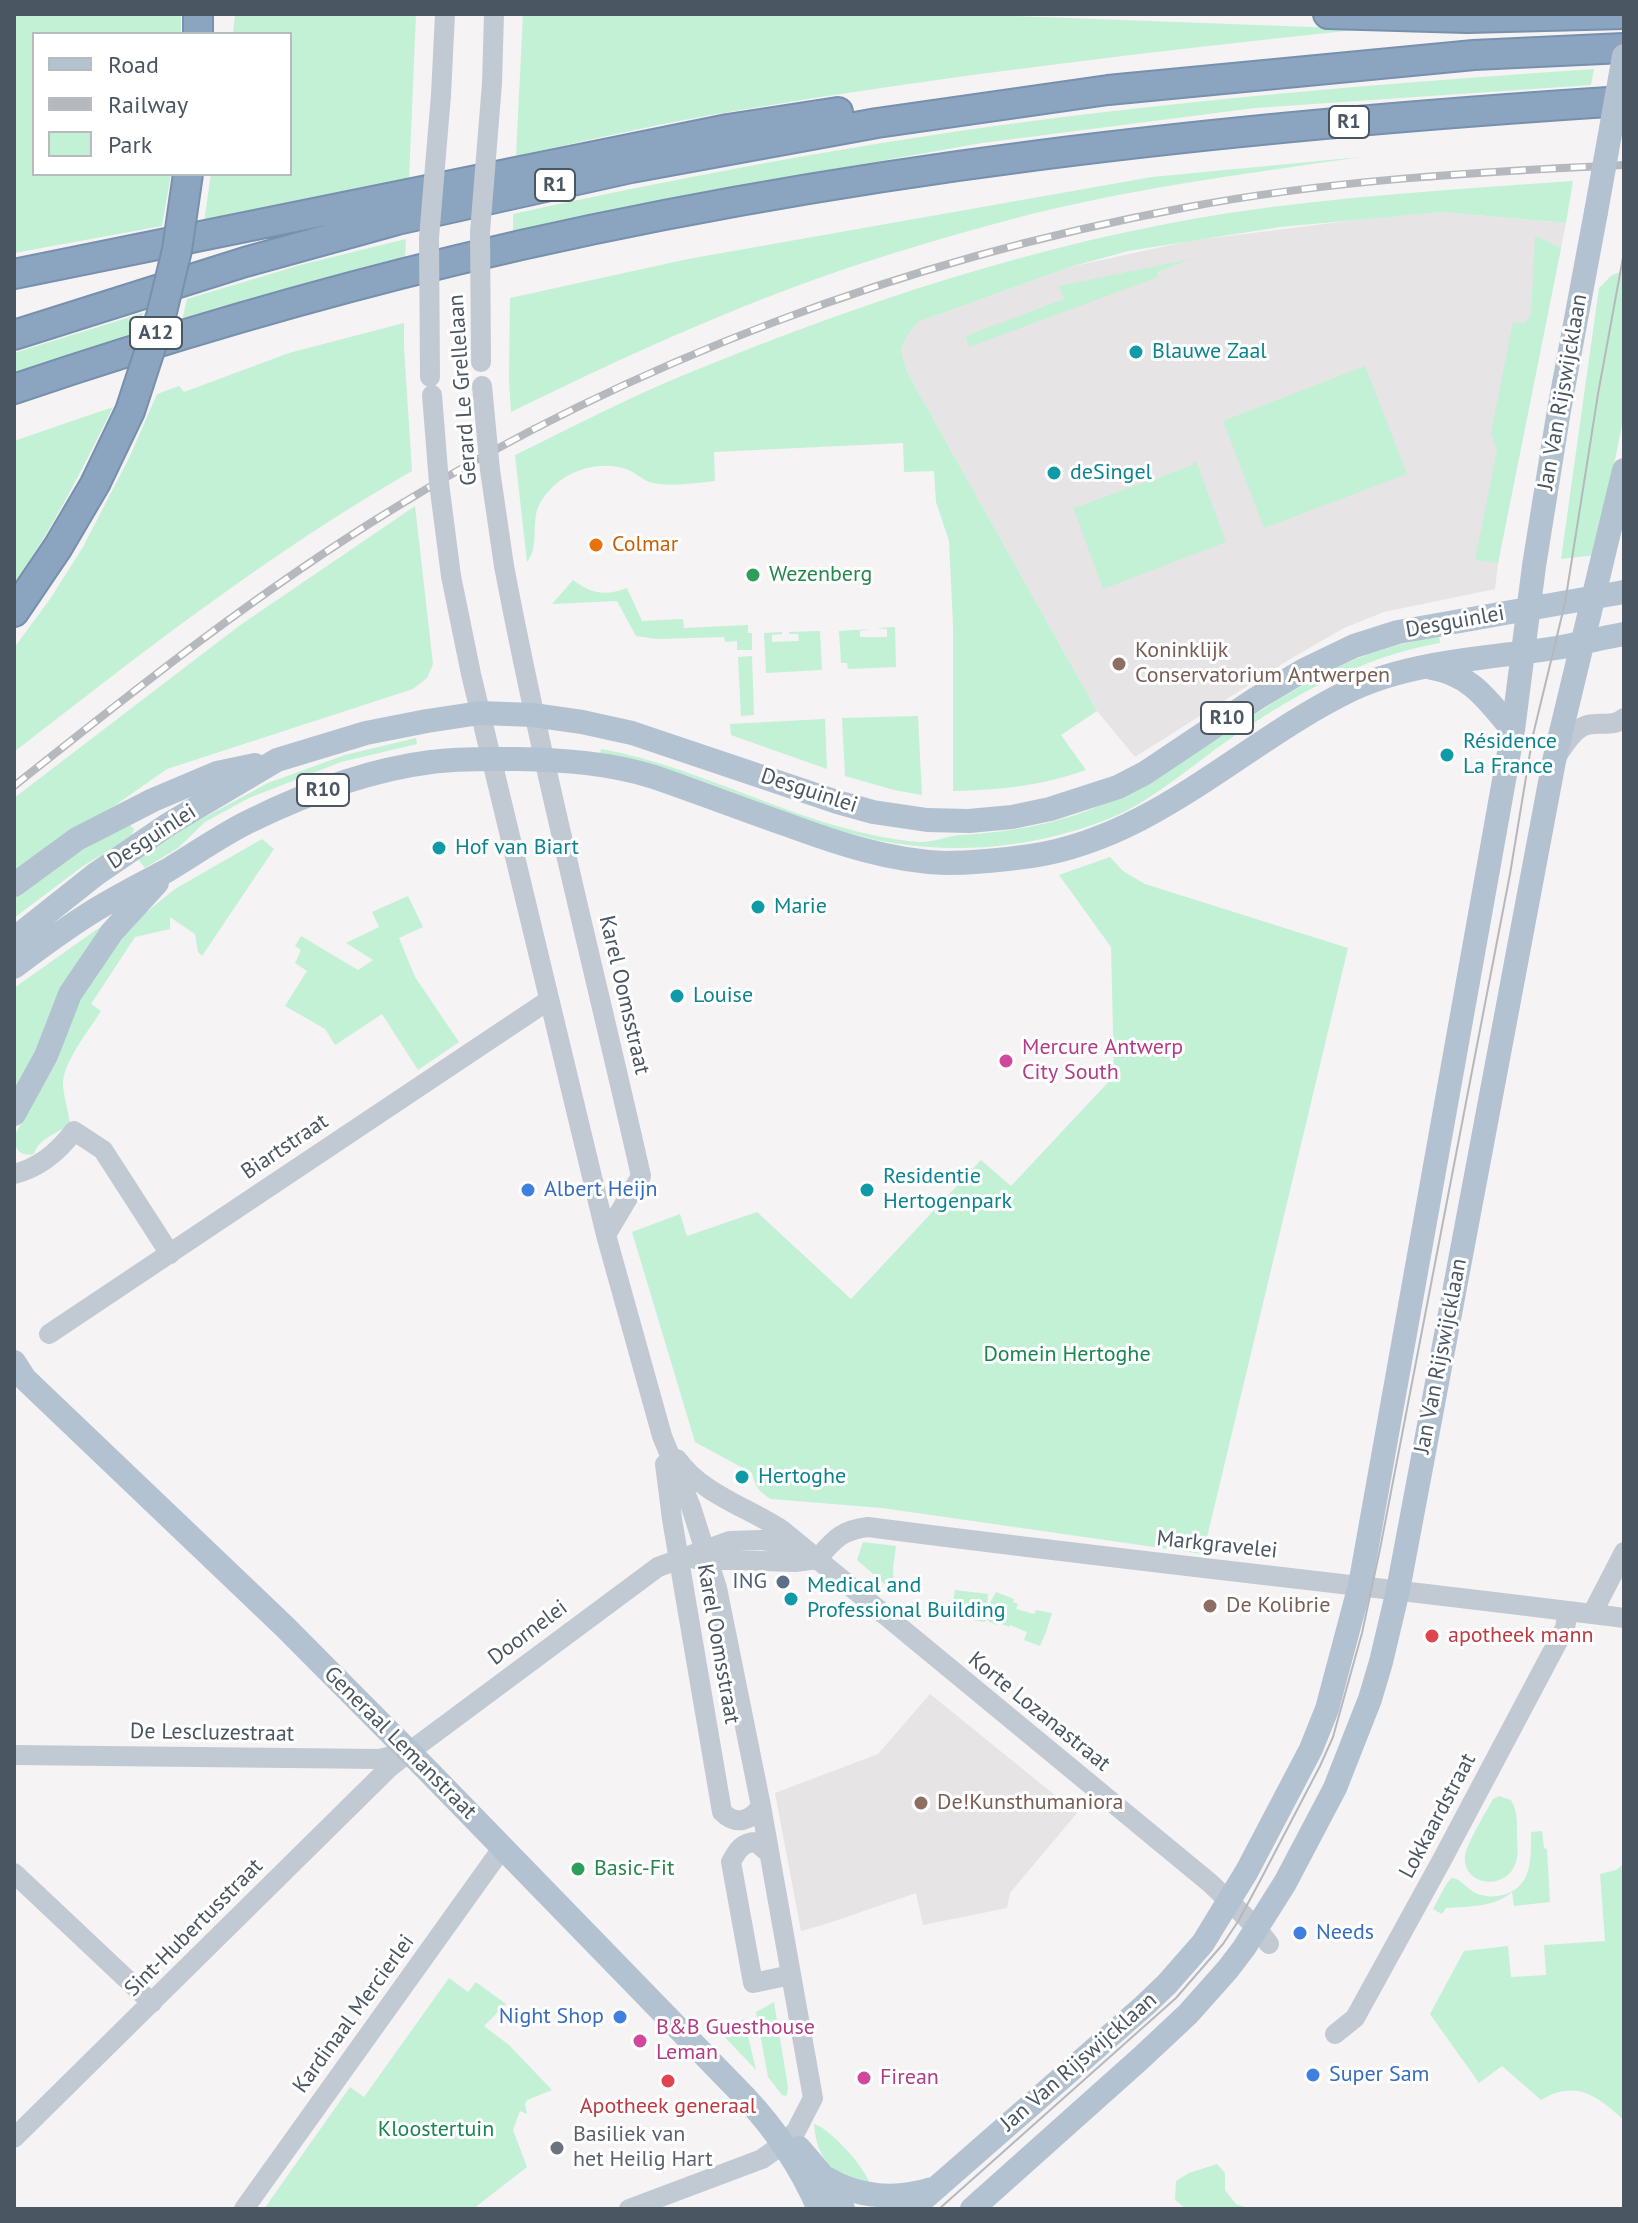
<!DOCTYPE html>
<html>
<head>
<meta charset="utf-8">
<style>
	body { margin:0 }
	#map { position:relative; width:1638px; height:2223px; overflow:hidden; background:#f5f3f3; font-family:"PT Sans",sans-serif }
	canvas { display:block }
	.frame { position:absolute; inset:0; border:16px solid #4a5661; pointer-events:none }
	.legend { position:absolute; left:32px; top:32px; width:260px; height:144px; box-sizing:border-box; background:#fff; border:2px solid #b7bbc0; margin:0; padding:10px 14px; list-style:none; font-size:24px; color:#4a5661 }
	.legend li { display:flex; align-items:center; gap:16px; height:40px }
	.legend b { width:40px; border:2px solid #b7bbc0 }
</style>
</head>
<body>
<div id="map">
<canvas width="1638" height="2223"></canvas>
<div class="frame"></div>
<ul class="legend">
<li><b style="height:10px;background:#b3c2d1"></b>Road</li>
<li><b style="height:10px;background:#b5b8bd"></b>Railway</li>
<li><b style="height:22px;background:#c3f1d5"></b>Park</li>
</ul>
</div>
<script>
const ctx = document.querySelector('canvas').getContext('2d');
ctx.lineJoin = 'round';
function fillPath(path, color) {
  ctx.fillStyle = color;
  ctx.fill(path, 'evenodd');
}
function strokePath(path, color, width, dash) {
  ctx.strokeStyle = color;
  ctx.lineWidth = width;
  ctx.lineCap = dash ? 'butt' : 'round';
  ctx.setLineDash(dash || []);
  ctx.stroke(path);
}
function write(font, color, halo, rows, align = 'center') {
  ctx.font = font + ' "PT Sans",sans-serif';
  ctx.lineWidth = 6;
  ctx.setLineDash([]);
  ctx.textBaseline = 'middle';
  ctx.strokeStyle = halo;
  ctx.fillStyle = color;
  for (const [text, x, y, turn = 0] of rows) {
    ctx.save();
    ctx.translate(x, y);
    ctx.rotate((+turn || 0) * Math.PI / 180);
    ctx.textAlign = isNaN(turn) ? turn : align;
    if (halo) ctx.strokeText(text, 0, 0);
    ctx.fillText(text, 0, 0);
    ctx.restore();
  }
}
fillPath(new Path2D(`
	M 1442,212 L 1566,223 L 1498,563 L 1495,589 L 1384,612 L 1344,628 L 1287,661 L 1135,757 L 1097,711 L 907,372 L 901,350 L 907,336 L 918,322 L 1070,267 L 1189,241 L 1372,218 Z
	M 930,1694 L 1077,1813 L 1010,1893 L 1007,1908 L 923,1925 L 916,1893 L 829,1923 L 801,1931 L 775,1793 L 878,1754 Z`), '#e6e4e5');
fillPath(new Path2D(`
	M 14,14 L 181,14 L 181,34 L 34,34 L 34,174 L 171,174 L 162,226 L 14,253 Z
	M 235,14 L 416,14 L 409,180 L 204,222 L 211,174 L 290,174 L 290,34 L 233,34 Z
	M 523,14 L 961,14 L 1365,29 C 1156,51 948,75 741,110 C 665,122 590,140 516,156 Z
	M 1594,69 L 1591,85 L 1255,108 L 982,143 L 795,176 L 513,231 L 513,214 C 709,171 906,135 1105,112 C 1267,93 1430,80 1594,69 Z
	M 1361,157 C 1244,174 1124,189 1009,220 C 938,239 863,261 794,287 C 698,323 604,366 511,412 L 509,380 L 510,298 L 688,259 L 1152,177 Z
	M 1573,181 L 1566,223 L 1442,212 L 1280,227 L 1128,251 L 1070,267 L 918,322 L 907,336 L 901,350 L 907,372 L 1097,711 L 1061,735 L 1086,770 C 1041,786 999,790 953,791 L 953,625 L 949,541 L 936,502 L 934,471 L 904,472 L 903,443 L 714,452 L 715,481 C 695,483 674,487 653,483 C 643,481 636,472 626,469 C 594,459 558,473 540,503 C 530,521 540,547 527,562 L 515,455 C 569,429 623,400 679,377 C 855,304 1041,242 1229,213 C 1343,196 1458,189 1573,181 Z
	M 1535,236 L 1561,248 L 1498,563 L 1475,560 L 1497,450 L 1491,433 L 1513,322 L 1525,323 L 1531,315 Z
	M 406,239 L 405,258 L 182,321 L 187,299 L 304,264 Z
	M 1191,259 L 1157,272 L 1158,277 L 969,347 L 966,336 L 1064,299 L 1059,286 Z
	M 1620,272 L 1624,273 L 1624,415 L 1596,555 L 1561,559 L 1599,288 L 1612,275 Z
	M 143,313 L 139,331 L 14,373 L 14,353 Z
	M 404,323 L 404,347 L 412,471 C 270,552 143,652 14,752 L 14,648 L 50,599 L 83,547 L 130,456 L 157,394 L 179,386 L 184,392 L 289,353 Z
	M 1365,366 L 1407,474 L 1264,528 L 1223,421 Z
	M 113,407 C 83,468 53,528 14,584 L 14,441 Z
	M 1196,461 L 1226,542 L 1103,589 L 1073,507 L 1076,506 L 1077,507 L 1193,465 L 1193,462 Z
	M 415,506 L 433,664 L 427,678 L 413,689 L 167,769 L 14,876 L 14,798 L 239,626 Z
	M 573,580 C 591,594 606,596 627,588 L 642,621 L 683,619 L 684,628 L 748,625 L 748,633 L 752,633 L 752,650 L 737,650 L 737,641 L 725,642 L 724,637 L 657,639 L 636,636 L 617,601 L 552,604 Z
	M 895,627 L 896,667 L 848,669 L 847,663 L 841,663 L 839,631 L 870,629 L 860,631 L 860,637 L 887,637 L 887,629 L 877,628 Z
	M 820,631 L 822,670 L 766,673 L 764,633 L 782,632 L 782,634 L 772,635 L 772,642 L 799,641 L 798,634 L 789,634 L 789,632 Z
	M 1439,635 L 1440,643 C 1356,658 1286,699 1217,748 C 1194,765 1172,783 1148,798 C 1122,816 1089,827 1059,835 C 985,854 909,852 837,830 C 786,815 738,793 688,776 C 659,767 630,760 600,753 L 601,749 C 709,768 809,833 919,842 C 934,843 945,836 960,835 C 1011,832 1059,824 1106,803 C 1186,768 1252,709 1330,671 C 1364,653 1401,644 1439,635 Z
	M 752,656 L 754,715 L 741,716 L 738,657 Z
	M 918,716 L 922,795 L 894,790 L 845,776 L 842,718 Z
	M 825,719 L 827,769 L 731,735 L 730,724 Z
	M 416,738 L 417,744 L 341,762 L 249,798 L 205,822 L 178,848 L 145,868 L 135,855 L 268,783 L 345,755 Z
	M 129,824 L 134,829 L 131,837 L 83,866 L 14,918 L 14,895 L 58,864 Z
	M 262,839 L 274,849 L 202,956 L 198,952 L 195,934 L 170,917 L 170,929 L 135,937 L 91,1004 L 101,1011 C 90,1029 62,1063 63,1085 C 64,1097 68,1110 70,1123 C 59,1134 39,1137 34,1154 C 20,1157 14,1149 14,1136 L 57,1062 L 78,1000 L 133,923 L 175,889 Z
	M 1110,857 L 1123,871 L 1145,884 L 1348,948 L 1203,1554 L 882,1508 L 771,1499 C 759,1492 755,1486 752,1473 L 695,1442 L 632,1232 L 680,1214 L 687,1236 L 757,1212 L 851,1299 L 981,1160 L 1011,1186 L 1114,1076 L 1111,947 L 1059,875 Z
	M 408,896 L 423,927 L 399,938 L 415,977 L 459,1042 L 418,1070 L 382,1014 L 335,1045 L 325,1029 L 285,1006 L 307,971 L 295,963 L 301,950 L 295,946 L 301,936 L 358,970 L 373,960 L 346,943 L 379,927 L 372,912 Z
	M 103,925 L 14,1096 L 14,988 Z
	M 863,1542 L 896,1546 L 893,1568 L 894,1592 L 857,1560 Z
	M 955,1590 L 988,1594 L 987,1608 L 996,1592 L 1014,1599 L 1013,1602 L 1018,1604 L 1016,1609 L 1034,1614 L 1036,1610 L 1052,1613 L 1046,1632 L 1040,1646 L 1024,1640 L 1027,1632 L 1010,1625 L 1009,1627 L 997,1622 L 996,1625 L 986,1620 L 985,1622 L 965,1619 L 965,1615 L 961,1610 L 957,1609 L 953,1603 Z
	M 1499,1796 L 1511,1800 C 1518,1812 1517,1824 1517,1837 C 1517,1845 1519,1854 1516,1862 C 1507,1892 1462,1886 1465,1856 C 1467,1843 1486,1812 1493,1799 Z
	M 1542,1831 L 1544,1848 L 1547,1849 L 1550,1902 L 1514,1906 L 1512,1892 C 1493,1908 1469,1906 1446,1908 L 1442,1914 L 1433,1909 L 1447,1883 L 1452,1878 C 1462,1879 1467,1890 1478,1894 C 1486,1897 1495,1897 1503,1895 C 1533,1887 1531,1857 1531,1832 Z
	M 1624,1864 L 1624,2120 C 1597,2096 1576,2079 1541,2100 L 1502,2066 L 1479,2083 L 1430,2014 L 1464,1951 L 1508,1946 L 1511,1977 L 1546,1975 L 1544,1945 L 1605,1941 L 1600,1874 L 1616,1870 Z
	M 449,1978 L 468,1992 L 476,1982 L 506,2004 L 484,2026 L 509,2045 L 552,2090 L 527,2100 L 525,2104 L 527,2114 L 520,2111 L 513,2130 L 527,2167 L 473,2209 L 264,2209 L 350,2087 L 364,2097 Z
	M 774,2002 L 788,2087 L 787,2095 L 785,2096 L 782,2095 L 768,2077 L 756,2012 Z
	M 744,2019 L 756,2070 L 720,2032 Z
	M 814,2124 C 830,2128 871,2173 871,2189 C 838,2173 817,2166 814,2124 Z
	M 1217,2164 L 1225,2173 L 1225,2190 L 1236,2204 L 1251,2209 L 1186,2209 L 1175,2200 L 1176,2181 L 1189,2173 Z`), '#c3f1d5');
const highway = new Path2D(`
	M 1328,14 L 1467,18 L 1624,14
	M 198,34 L 198,14
	M 14,274 L 728,129 L 838,112
	M 14,335 L 245,262 L 397,220 L 631,168 L 877,123 L 1108,90 L 1474,55 L 1624,48
	M 14,389 C 159,340 308,296 457,260 C 839,168 1232,126 1624,101
	M 14,612 L 58,547 L 95,484`);
strokePath(highway, '#7690ad', 32);
strokePath(new Path2D(`
	M 492,83 L 494,14
	M 441,95 L 445,14
	M 504,566 C 543,771 595,972 641,1176 L 606,1235
	M 451,576 L 471,674 L 606,1235 L 662,1436 L 691,1507 L 717,1588 L 761,1806 L 813,2098 L 796,2131 L 783,2144 L 762,2159 L 629,2209
	M 1556,757 C 1564,746 1573,729 1587,725 C 1601,721 1612,728 1624,718
	M 14,1174 C 39,1168 59,1151 74,1131 L 103,1150 L 170,1254
	M 49,1334 L 549,1000
	M 677,1459 C 702,1494 747,1507 782,1530 L 1210,1883 L 1257,1928 L 1269,1944
	M 665,1464 L 672,1519 L 722,1812 C 736,1826 751,1821 761,1806
	M 695,1559 L 795,1562 L 817,1559 C 834,1540 841,1530 868,1527 C 1120,1560 1372,1586 1624,1618
	M 1592,1614 L 1624,1552
	M 14,1755 L 379,1759 L 405,1753
	M 769,1853 L 756,1842 C 742,1842 737,1851 731,1862 L 753,1983 L 791,1975
	M 14,1873 L 152,2003
	M 1335,2034 L 1355,2018 L 1443,1858 L 1565,1628 L 1568,1611
	M 14,2138 L 389,1768 L 409,1752 L 658,1567 L 730,1541 L 761,1540 L 799,1545
	M 244,2209 L 503,1847`), '#c1cad2', 20);
strokePath(new Path2D(`
	M 1432,668 C 1472,675 1488,701 1513,730
	M 14,885 L 77,839 L 153,800 L 217,773 L 255,765
	M 14,939 L 96,874 L 169,824 L 277,760 L 366,733 L 427,721 L 480,713 L 533,715 L 582,722 L 632,733 L 837,802 L 873,812 L 927,820 L 969,821 L 1012,817 L 1050,809 L 1118,787 L 1145,773 L 1257,698 L 1304,670 L 1354,646 L 1398,632 L 1624,592
	M 14,967 C 43,945 75,921 107,903 C 127,891 147,881 168,870 C 195,854 221,835 250,821 C 307,793 367,770 431,762 C 459,758 489,759 517,759 C 564,760 610,763 654,777 C 698,792 742,809 785,824 C 836,843 890,861 945,863 C 973,863 1003,860 1031,856 C 1155,838 1244,741 1353,689 C 1412,661 1491,658 1556,648 C 1579,644 1601,638 1624,634
	M 14,1114 L 46,1056 L 70,994 L 112,932 L 157,883
	M 14,1362 L 25,1379 L 285,1627 L 430,1773 L 745,2097 C 776,2130 801,2168 819,2209
	M 799,2148 L 824,2177 L 843,2209
	M 826,2178 C 858,2198 897,2200 932,2189
	M 912,2209 L 1144,2006 L 1167,1984 L 1203,1943 L 1247,1871 L 1311,1749 L 1327,1709 L 1360,1585 L 1513,730 L 1534,566 L 1559,410 L 1596,212
	M 972,2209 L 1141,2058 L 1188,2014 L 1228,1969 L 1244,1948 L 1285,1883 L 1335,1788 L 1370,1699 L 1381,1662 L 1398,1590 L 1554,761 L 1624,470`), '#b3c2d1', 24);
strokePath(highway, '#8ba5c1', 28);
strokePath(new Path2D(`
	M 939,2209 L 1176,1998 L 1223,1944 L 1239,1920 L 1261,1879 L 1320,1766 L 1333,1737 L 1362,1633 L 1380,1549 L 1510,874 L 1533,735 L 1565,603 L 1598,394 L 1624,252`), '#b5b8bd', 2);
const rail = new Path2D(`
	M 14,786 C 137,688 259,591 393,509 C 634,360 905,260 1183,208 C 1329,180 1477,172 1624,165`);
strokePath(rail, '#b5b8bd', 8);
strokePath(rail, '#fff', 5, [15]);
const highwayBridge = new Path2D(`
	M 95,484 L 130,411 L 161,316 L 177,250 L 188,174`);
strokePath(highwayBridge, '#7690ad', 32, []);
strokePath(new Path2D(`
	M 481,362 L 480,232 L 492,83
	M 430,377 L 429,238 L 441,95
	M 482,386 L 490,470 L 504,566
	M 432,395 L 439,483 L 451,576`), '#c1cad2', 20);
strokePath(new Path2D(`
	M 1596,212 L 1624,56`), '#b3c2d1', 24);
strokePath(highwayBridge, '#8ba5c1', 28);
for (const [x, y, r, color] of [
	[1136,352,8,"#0f9aa8"],
	[1054,473,8,"#0f9aa8"],
	[596,545,8,"#e8710a"],
	[753,575,8,"#2e9e5b"],
	[1119,664,8,"#8d6e63"],
	[1447,755,8,"#0f9aa8"],
	[439,848,8,"#0f9aa8"],
	[758,907,8,"#0f9aa8"],
	[677,996,8,"#0f9aa8"],
	[1006,1061,8,"#d1479c"],
	[528,1190,8,"#3f7fe0"],
	[867,1190,8,"#0f9aa8"],
	[742,1477,8,"#0f9aa8"],
	[783,1582,8,"#5c6f8a"],
	[791,1599,8,"#0f9aa8"],
	[1210,1606,8,"#8d6e63"],
	[1432,1636,8,"#e0444e"],
	[921,1803,8,"#8d6e63"],
	[578,1869,8,"#2e9e5b"],
	[1300,1933,8,"#3f7fe0"],
	[620,2017,8,"#3f7fe0"],
	[640,2041,8,"#d1479c"],
	[1313,2075,8,"#3f7fe0"],
	[864,2078,8,"#d1479c"],
	[668,2081,8,"#e0444e"],
	[557,2148,8,"#6b7280"]
]) {
  const dot = new Path2D();
  dot.arc(x, y, r, 0, 2 * Math.PI);
  ctx.fillStyle = color;
  ctx.fill(dot);
  strokePath(dot, '#fff', 3);
}
for (const [x, y, w] of [
	[1349,122,40],
	[555,185,40],
	[156,333,52],
	[1227,718,52],
	[323,790,52]
]) {
  const box = new Path2D();
  box.roundRect(x - w / 2, y - 16, w, 32, 6);
  ctx.fillStyle = '#fff';
  ctx.fill(box);
  strokePath(box, '#4a5661', 2);
}
write('bold 20px', '#4a5661', null, [
	["R1",1349,122],
	["R1",555,185],
	["A12",156,333],
	["R10",1227,718],
	["R10",323,790]
]);
write('22px', '#0d838f', '#fff', [
	["Blauwe Zaal",1152,352],
	["deSingel",1070,473],
	["Résidence",1463,742],
	["La France",1463,767],
	["Hof van Biart",455,848],
	["Marie",774,907],
	["Louise",693,996],
	["Residentie",883,1177],
	["Hertogenpark",883,1202],
	["Hertoghe",758,1477],
	["Medical and",807,1586],
	["Professional Building",807,1611]
], 'left');
write('22px', '#4a5661', '#fff', [
	["Gerard Le Grellelaan",463,390,-94],
	["Jan Van Rijswijcklaan",1563,392,-80],
	["Desguinlei",1455,622,-10],
	["Desguinlei",809,791,18],
	["Desguinlei",152,837,-33],
	["Karel Oomsstraat",624,995,77],
	["Biartstraat",285,1147,-34],
	["Jan Van Rijswijcklaan",1441,1356,-79],
	["Markgravelei",1217,1545,6],
	["Doornelei",528,1633,-37],
	["Karel Oomsstraat",718,1644,80],
	["Korte Lozanastraat",1039,1712,39],
	["De Lescluzestraat",212,1733,1],
	["Generaal Lemanstraat",400,1743,45],
	["Lokkaardstraat",1438,1816,-62],
	["Sint-Hubertusstraat",194,1928,-45],
	["Kardinaal Mercierlei",354,2014,-54],
	["Jan Van Rijswijcklaan",1079,2062,-41]
]);
write('22px', '#c56008', '#fff', [
	["Colmar",612,545]
], 'left');
write('22px', '#27864d', '#fff', [
	["Wezenberg",769,575],
	["Basic-Fit",594,1869]
], 'left');
write('22px', '#785e54', '#fff', [
	["Koninklijk",1135,651],
	["Conservatorium Antwerpen",1135,676],
	["De Kolibrie",1226,1606],
	["De!Kunsthumaniora",937,1803]
], 'left');
write('22px', '#b23c85', '#fff', [
	["Mercure Antwerp",1022,1048],
	["City South",1022,1073],
	["B&B Guesthouse",656,2028],
	["Leman",656,2053],
	["Firean",880,2078]
], 'left');
write('22px', '#366cbe', '#fff', [
	["Albert Heijn",544,1190],
	["Needs",1316,1933],
	["Night Shop",604,2017,"right"],
	["Super Sam",1329,2075]
], 'left');
write('22px', '#17864f', '#fff', [
	["Domein Hertoghe",1067,1355],
	["Kloostertuin",436,2130]
]);
write('22px', '#4e5e75', '#fff', [
	["ING",767,1582]
], 'right');
write('22px', '#be3a42', '#fff', [
	["apotheek mann",1448,1636],
	["Apotheek generaal",668,2107,"center"]
], 'left');
write('22px', '#5b616d', '#fff', [
	["Basiliek van",573,2135],
	["het Heilig Hart",573,2160]
], 'left');
</script>
</body>
</html>
